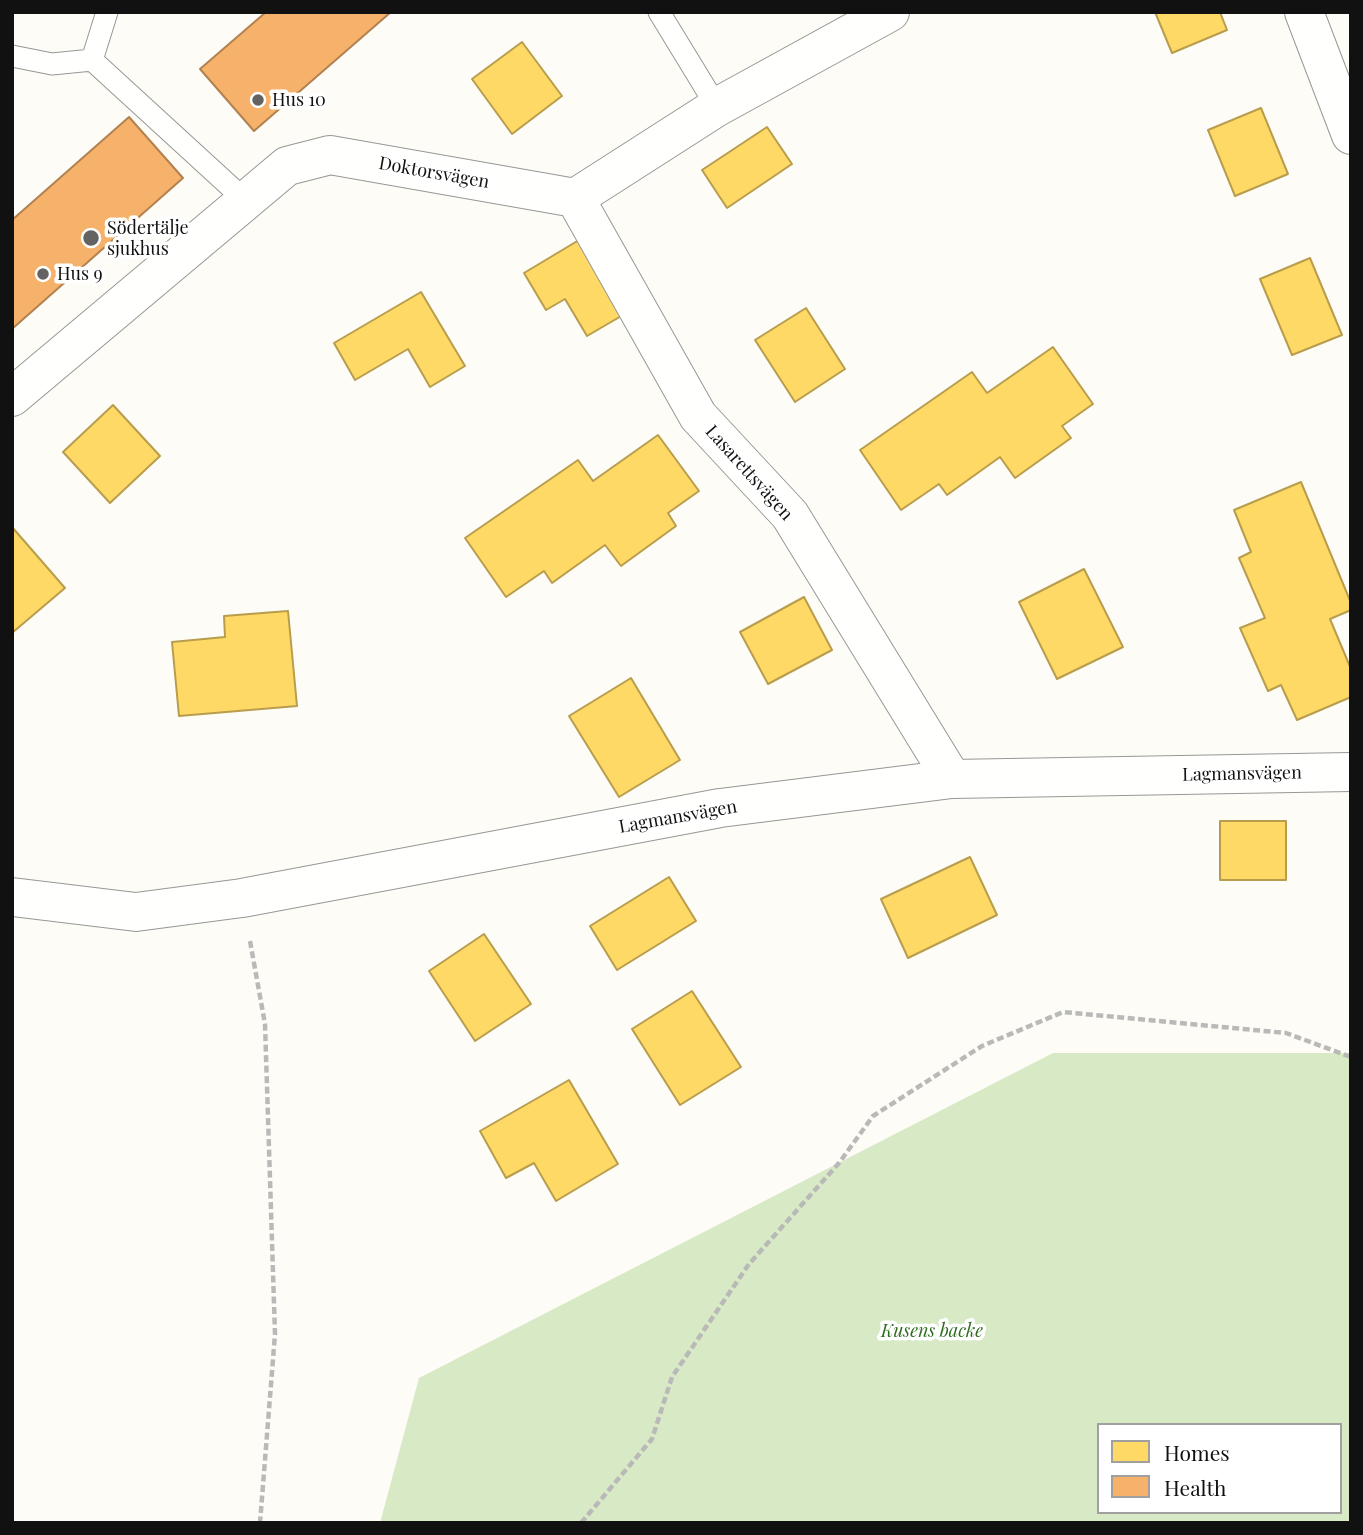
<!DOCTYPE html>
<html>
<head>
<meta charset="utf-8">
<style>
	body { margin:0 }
	#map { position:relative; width:1363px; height:1535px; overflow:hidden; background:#fdfcf7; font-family:"Playfair Display",serif }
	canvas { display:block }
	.frame { position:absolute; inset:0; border:14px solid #111; pointer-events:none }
	.legend { position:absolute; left:1097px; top:1423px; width:245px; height:91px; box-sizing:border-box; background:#fff; border:2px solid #a0a0a0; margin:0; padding:9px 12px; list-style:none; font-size:21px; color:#111 }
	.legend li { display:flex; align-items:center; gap:14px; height:35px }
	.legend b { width:35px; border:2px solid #a0a0a0 }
</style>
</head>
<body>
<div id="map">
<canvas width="1363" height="1535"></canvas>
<div class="frame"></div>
<ul class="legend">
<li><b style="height:19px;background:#ffd966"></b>Homes</li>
<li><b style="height:19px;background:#f6b26b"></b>Health</li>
</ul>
</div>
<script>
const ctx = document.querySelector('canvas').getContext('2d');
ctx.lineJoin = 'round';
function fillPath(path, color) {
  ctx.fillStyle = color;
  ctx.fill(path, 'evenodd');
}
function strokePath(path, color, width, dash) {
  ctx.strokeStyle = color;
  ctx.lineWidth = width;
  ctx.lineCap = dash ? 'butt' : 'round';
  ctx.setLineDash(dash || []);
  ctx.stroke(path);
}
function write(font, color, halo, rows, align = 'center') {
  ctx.font = font + ' "Playfair Display",serif';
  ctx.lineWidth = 7;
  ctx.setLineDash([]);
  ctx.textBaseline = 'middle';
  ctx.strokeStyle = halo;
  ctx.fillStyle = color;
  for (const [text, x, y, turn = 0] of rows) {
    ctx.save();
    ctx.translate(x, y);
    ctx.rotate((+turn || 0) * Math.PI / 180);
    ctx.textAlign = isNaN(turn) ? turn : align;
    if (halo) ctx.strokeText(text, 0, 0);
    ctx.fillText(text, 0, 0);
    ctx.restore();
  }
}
fillPath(new Path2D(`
	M 1053,1053 L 1351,1053 L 1351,1523 L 380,1523 L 419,1378 ZM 1099,1425 L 1340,1425 L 1340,1512 L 1099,1512 Z`), '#d8eac5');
const homes = new Path2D(`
	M 1155,12 L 1220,12 L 1227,30 L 1172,53 Z
	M 522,42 L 562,96 L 512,134 L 472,79 Z
	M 1261,108 L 1288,174 L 1235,196 L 1208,130 Z
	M 767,127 L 792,164 L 727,208 L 702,170 Z
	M 579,240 L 623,315 L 587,336 L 565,299 L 546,310 L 524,273 Z
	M 1310,258 L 1342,335 L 1292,355 L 1260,279 Z
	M 421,292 L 465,366 L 430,387 L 408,349 L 355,380 L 334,343 Z
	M 806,308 L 845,369 L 795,402 L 755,340 Z
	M 1053,347 L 1093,404 L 1062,426 L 1071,438 L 1015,478 L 1000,457 L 947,495 L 939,484 L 901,510 L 860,450 L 972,372 L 987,393 Z
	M 113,405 L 160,456 L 110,503 L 63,452 Z
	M 658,435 L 699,491 L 668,513 L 676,526 L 621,566 L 605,545 L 552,583 L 544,571 L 506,597 L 465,538 L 578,460 L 593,481 Z
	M 1301,482 L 1351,603 L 1351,610 L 1330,619 L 1351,669 L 1351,697 L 1297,720 L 1281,685 L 1268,691 L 1240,628 L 1265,618 L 1239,558 L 1251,552 L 1234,510 Z
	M 12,527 L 65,588 L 12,633 Z
	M 1084,569 L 1123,647 L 1057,679 L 1019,602 Z
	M 804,597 L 832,650 L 768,684 L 740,632 Z
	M 288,611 L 297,706 L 179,716 L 172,642 L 225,637 L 224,616 Z
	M 631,678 L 680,760 L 619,797 L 569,716 Z
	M 1220,821 L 1286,821 L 1286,880 L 1220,880 Z
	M 970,857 L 997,915 L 908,958 L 881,899 Z
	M 669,877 L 696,921 L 617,970 L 590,926 Z
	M 484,934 L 531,1004 L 475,1041 L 429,971 Z
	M 692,991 L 741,1067 L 680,1105 L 632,1029 Z
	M 569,1080 L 618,1164 L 556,1201 L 534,1163 L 506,1178 L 480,1131 Z`);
fillPath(homes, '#ffd966');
strokePath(homes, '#b89d4c', 2);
const health = new Path2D(`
	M 266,12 L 391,12 L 254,131 L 200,69 Z
	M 129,117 L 183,178 L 12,329 L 12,220 Z`);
fillPath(health, '#f6b26b');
strokePath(health, '#b18250', 2);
const service = new Path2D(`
	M 107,12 L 92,60 L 246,201
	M 659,12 L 717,107
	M 12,56 L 52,64 L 92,60`);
const minor = new Path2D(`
	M 575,198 L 698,416 L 790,515 L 952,779
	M 12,397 L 287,166 L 330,155 L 575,198 L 717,107 L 890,12
	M 12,897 L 136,912 L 242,898 L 720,808 L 952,779 L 1351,772`);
const tertiary = new Path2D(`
	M 1304,12 L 1351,135`);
strokePath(service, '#979795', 23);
strokePath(minor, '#979795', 40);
strokePath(tertiary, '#979795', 40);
strokePath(new Path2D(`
	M 250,941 L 265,1024 L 275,1334 L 260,1523
	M 581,1523 L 652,1439 L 672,1377 L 749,1264 L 839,1163 L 873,1116 L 982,1046 L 1063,1012 L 1286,1033 L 1351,1057`), '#b9b9b8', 4.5, [7, 3.5]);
strokePath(service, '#fffffe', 21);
strokePath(minor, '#fffffe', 38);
strokePath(tertiary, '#fffffe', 38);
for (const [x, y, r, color] of [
	[258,100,7,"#646362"],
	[91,238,9,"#646362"],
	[43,274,7,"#646362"]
]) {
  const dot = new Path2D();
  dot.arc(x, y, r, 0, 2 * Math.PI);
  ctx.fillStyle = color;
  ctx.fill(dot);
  strokePath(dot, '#fff', 2.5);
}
write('18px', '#111', '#fff', [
	["Hus 10",272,100],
	["Södertälje",107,228],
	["sjukhus",107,249],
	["Hus 9",57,274]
], 'left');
write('18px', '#111', '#fff', [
	["Doktorsvägen",434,173,10],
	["Lasarettsvägen",749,473,48],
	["Lagmansvägen",1242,774,-1],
	["Lagmansvägen",678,817,-10]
]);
write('italic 18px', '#2f6b1f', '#fff', [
	["Kusens backe",932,1331]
]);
</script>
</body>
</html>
